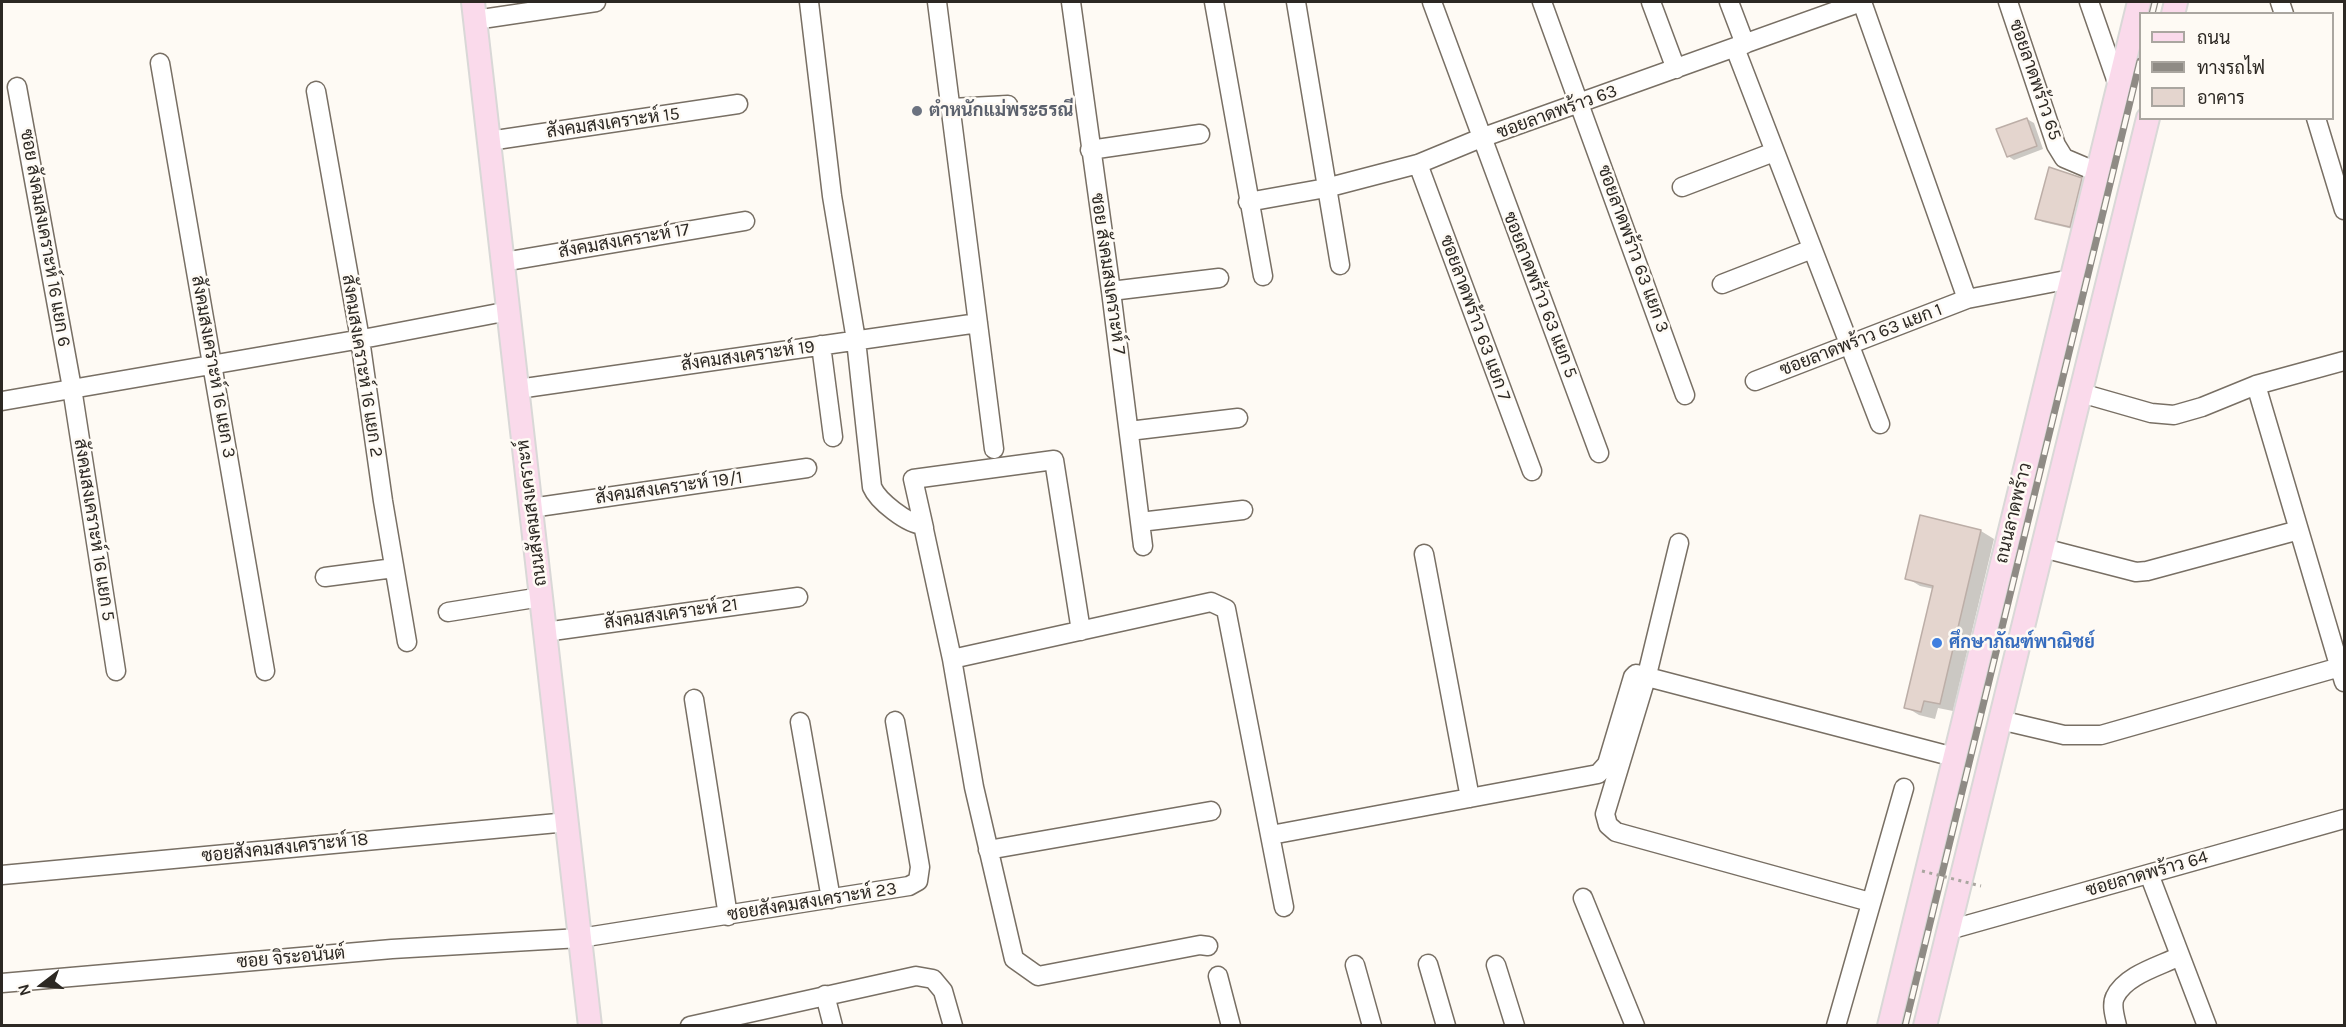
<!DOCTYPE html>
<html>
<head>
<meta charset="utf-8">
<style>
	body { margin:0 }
	#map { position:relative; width:2346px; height:1027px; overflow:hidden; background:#fefaf4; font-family:Karla,Sarabun,sans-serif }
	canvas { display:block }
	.frame { position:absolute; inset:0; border:3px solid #2c2823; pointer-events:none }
	.legend { position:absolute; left:2139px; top:12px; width:195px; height:108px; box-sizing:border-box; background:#fefaf4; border:2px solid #aaa6a0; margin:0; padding:8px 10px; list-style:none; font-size:18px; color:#2c2823 }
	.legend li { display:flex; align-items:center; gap:12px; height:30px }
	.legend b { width:30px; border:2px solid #aaa6a0 }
	.north { position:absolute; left:12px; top:955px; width:60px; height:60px; -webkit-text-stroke:4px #fefaf4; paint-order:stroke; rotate:254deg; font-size:16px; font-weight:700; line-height:24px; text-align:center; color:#2c2823 }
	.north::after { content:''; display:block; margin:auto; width:21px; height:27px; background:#2c2823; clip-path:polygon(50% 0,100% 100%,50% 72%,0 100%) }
</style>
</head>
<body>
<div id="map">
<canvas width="2346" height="1027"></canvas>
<div class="frame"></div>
<ul class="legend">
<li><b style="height:8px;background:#fadaeb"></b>ถนน</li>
<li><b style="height:8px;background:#8f8b85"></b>ทางรถไฟ</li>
<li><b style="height:16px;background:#e4d5ce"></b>อาคาร</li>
</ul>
<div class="north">N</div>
</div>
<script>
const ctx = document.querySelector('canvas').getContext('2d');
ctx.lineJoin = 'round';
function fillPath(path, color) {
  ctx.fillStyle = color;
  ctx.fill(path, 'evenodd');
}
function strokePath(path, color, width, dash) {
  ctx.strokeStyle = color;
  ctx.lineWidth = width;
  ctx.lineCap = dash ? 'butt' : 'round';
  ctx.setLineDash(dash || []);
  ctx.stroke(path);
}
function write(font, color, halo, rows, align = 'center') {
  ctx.font = font + ' Karla,Sarabun,sans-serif';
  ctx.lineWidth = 5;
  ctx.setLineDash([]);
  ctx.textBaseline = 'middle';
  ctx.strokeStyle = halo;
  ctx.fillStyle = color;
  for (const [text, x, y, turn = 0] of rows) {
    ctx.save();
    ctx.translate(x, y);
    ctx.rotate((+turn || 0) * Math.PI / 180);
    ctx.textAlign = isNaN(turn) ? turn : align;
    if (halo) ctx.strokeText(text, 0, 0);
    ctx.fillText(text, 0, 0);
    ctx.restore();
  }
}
fillPath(new Path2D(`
	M 2027,119 L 2034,123 L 2043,149 L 2014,160 L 2008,156 Z
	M 2082,179 L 2088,183 L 2077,230 L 2043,222 L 2037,219 Z
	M 1981,531 L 1994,539 L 1953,711 L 1938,708 L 1935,719 L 1919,715 L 1906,707 L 1934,589 L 1920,586 L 1907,578 Z`), '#0003');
const building = new Path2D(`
	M 2027,118 L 2037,146 L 2007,157 L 1996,129 Z
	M 2049,167 L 2082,178 L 2070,227 L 2035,219 Z
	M 1920,515 L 1981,530 L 1940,704 L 1924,701 L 1921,712 L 1904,708 L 1933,586 L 1905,579 Z`);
fillPath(building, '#e4d5ce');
strokePath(building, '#bcaea7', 1.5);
const minor = new Path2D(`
	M 809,2 L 832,196 L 856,340 L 872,487 C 878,501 907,524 923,525 L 952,659 L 974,787 L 1014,959 L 1038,976 L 1200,945 L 1208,946
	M 937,2 L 994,449
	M 1071,2 L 1111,291 L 1143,546
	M 1214,2 L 1263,276
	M 1296,2 L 1340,265
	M 1432,2 L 1599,453
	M 1542,2 L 1685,395
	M 1651,2 L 1676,69
	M 1729,2 L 1745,44
	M 1862,2 L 1967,299 L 2071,279
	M 2008,2 L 2056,145 L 2064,158 L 2097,172
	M 2089,2 L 2118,85
	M 2280,2 L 2284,14
	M 475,20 L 596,2
	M 1735,48 L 1880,424
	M 160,63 L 265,671
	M 17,87 L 72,388 L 116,671
	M 316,91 L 360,339 L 383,501 L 407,642
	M 951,108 L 1008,105
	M 2316,118 L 2344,210
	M 489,141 L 738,104
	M 1090,150 L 1200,134
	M 1418,164 L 1532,471
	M 1682,187 L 1774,152
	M 1248,202 L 1326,188 L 1418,164 L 1481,138 L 1861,2
	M 503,262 L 745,221
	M 1722,284 L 1812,249
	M 1111,291 L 1219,278
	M 821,345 L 833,437
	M 1755,381 L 1967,299
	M 2256,385 L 2344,682
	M 518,389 L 978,323
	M 2081,393 L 2151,413 L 2174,415 L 2202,407 L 2256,385 L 2344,361
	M 2,401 L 373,337 L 509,311
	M 1129,431 L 1238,418
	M 531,508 L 807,468
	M 1140,522 L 1243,510
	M 924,528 L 913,479 L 1054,460 L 1081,631
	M 1679,543 L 1647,675 L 1605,814 L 1608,825 L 1616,832 L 1870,902
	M 2043,548 L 2136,572 L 2147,571 L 2299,530
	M 1424,554 L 1470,798
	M 325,577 L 394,568
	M 448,612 L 541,597
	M 545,632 L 798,597
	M 952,659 L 1211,602 L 1226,609 L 1284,907
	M 694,699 L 728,916
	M 2000,720 L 2064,735 L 2101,735 L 2340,667
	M 800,722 L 831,899
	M 1271,835 L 1598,774 L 1607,764 L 1633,677 L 1636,674 L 1954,757
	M 988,850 L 1211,811
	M 2149,874 L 2207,1026
	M 2,875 L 568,822
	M 1583,898 L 1635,1026
	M 1949,930 L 2344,819
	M 1428,964 L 1446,1026
	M 1355,965 L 1372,1026
	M 1496,965 L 1515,1026
	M 1218,976 L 1231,1026
	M 2,983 L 392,949 L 580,938 L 909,886 L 918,881 L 920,867 L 895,721
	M 825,995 L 833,1026
	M 690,1026 L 916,976 L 933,979 L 943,991 L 953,1026
	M 1836,1026 L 1904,788
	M 2117,1026 C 2115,1017 2111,1005 2115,997 C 2125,975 2160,966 2180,956`);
const major = new Path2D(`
	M 473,2 L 590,1026
	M 2173,14 L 2176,2
	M 1889,1026 L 2139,2
	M 1925,1026 L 2148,118`);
strokePath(minor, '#786f64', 21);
strokePath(major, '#d9d8d7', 26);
strokePath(minor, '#fff', 18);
strokePath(major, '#fadaeb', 22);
const rail = new Path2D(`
	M 2152,14 L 2155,2
	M 1905,1026 L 2140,61`);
strokePath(rail, '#8f8b85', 7);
strokePath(rail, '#fefaf4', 4.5, [14]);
strokePath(new Path2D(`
	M 1922,871 L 1981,886`), '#aaa6a0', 3, [3, 4.5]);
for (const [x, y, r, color] of [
	[917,111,6,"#6b7280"],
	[1937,643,6,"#3f7fe0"]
]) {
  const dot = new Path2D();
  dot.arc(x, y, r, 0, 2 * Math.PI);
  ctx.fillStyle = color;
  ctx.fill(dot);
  strokePath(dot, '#fefaf4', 2);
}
write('18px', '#2c2823', '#fefaf4', [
	["ซอยลาดพร้าว 65",2035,80,71],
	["ซอยลาดพร้าว 63",1557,112,-20],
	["สังคมสงเคราะห์ 15",613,123,-8],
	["ซอย สังคมสงเคราะห์ 16 แยก 6",45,238,80],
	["สังคมสงเคราะห์ 17",624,241,-10],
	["ซอยลาดพร้าว 63 แยก 3",1633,249,70],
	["ซอย สังคมสงเคราะห์ 7",1108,274,82],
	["ซอยลาดพร้าว 63 แยก 5",1540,295,69],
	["ซอยลาดพร้าว 63 แยก 7",1475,318,70],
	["ซอยลาดพร้าว 63 แยก 1",1861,340,-21],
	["สังคมสงเคราะห์ 19",748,356,-8],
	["สังคมสงเคราะห์ 16 แยก 2",362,366,81],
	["สังคมสงเคราะห์ 16 แยก 3",213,367,80],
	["สังคมสงเคราะห์ 19/1",669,488,-8],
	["ถนนสังคมสงเคราะห์",532,513,-97],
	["ถนนลาดพร้าว",2014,513,-76],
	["สังคมสงเคราะห์ 16 แยก 5",94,530,81],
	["สังคมสงเคราะห์ 21",671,614,-8],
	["ซอยสังคมสงเคราะห์ 18",285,848,-6],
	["ซอยลาดพร้าว 64",2147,874,-16],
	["ซอยสังคมสงเคราะห์ 23",812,902,-9],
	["ซอย จิระอนันต์",291,958,-5]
]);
write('bold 18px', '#5b616d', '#fefaf4', [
	["ตำหนักแม่พระธรณี",929,111]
], 'left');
write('bold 18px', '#366cbe', '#fefaf4', [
	["ศึกษาภัณฑ์พาณิชย์",1949,643]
], 'left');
</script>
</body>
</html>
